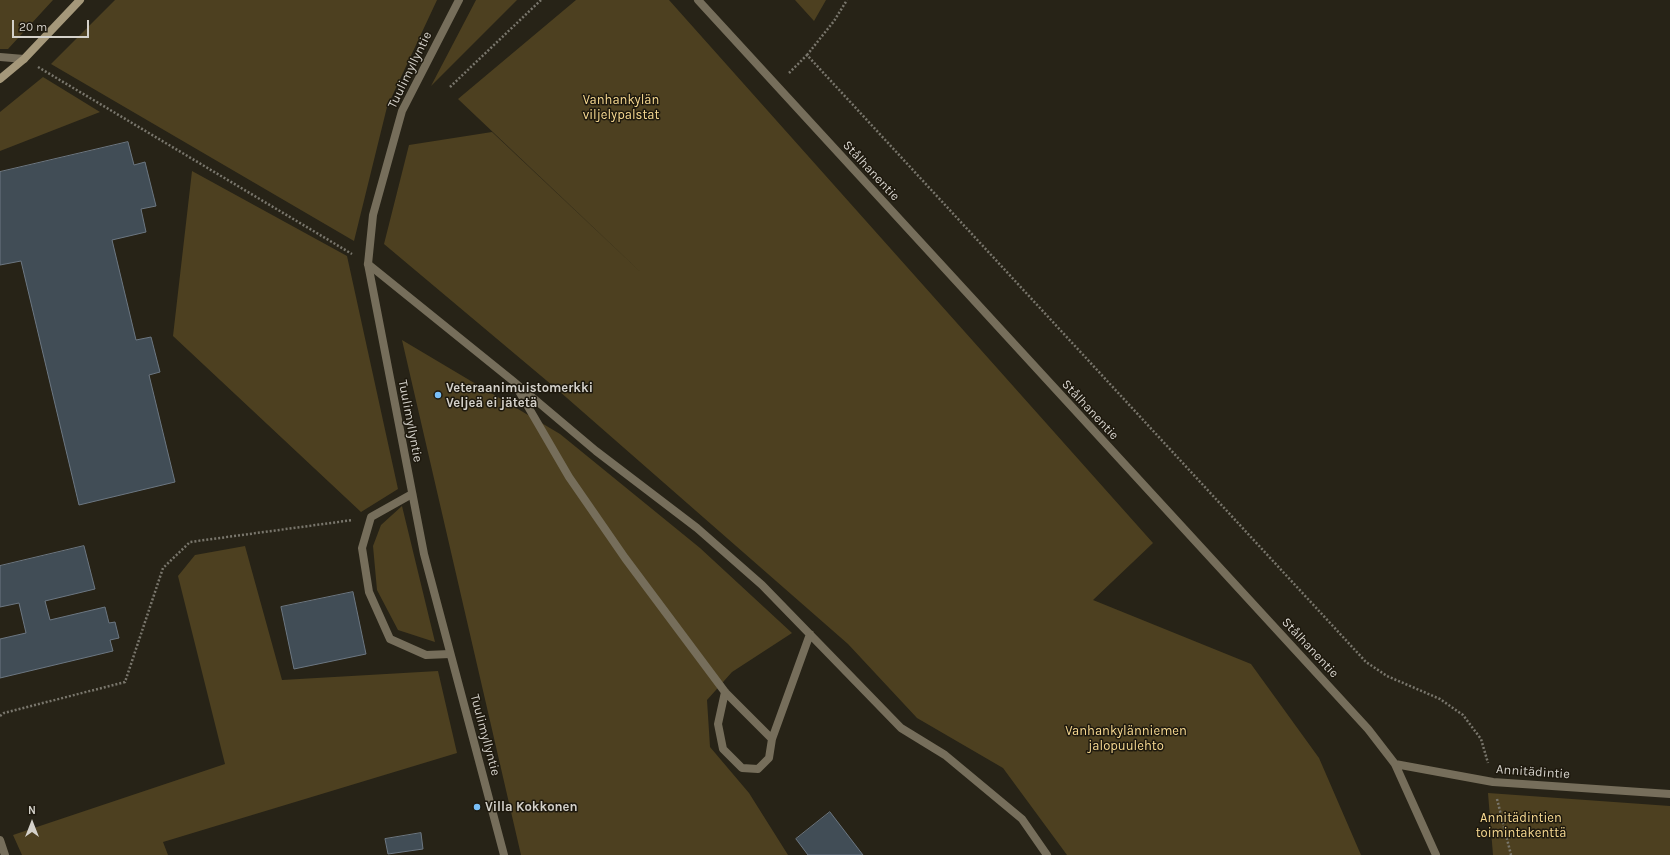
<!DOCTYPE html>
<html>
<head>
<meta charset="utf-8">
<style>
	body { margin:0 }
	#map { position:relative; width:1670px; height:855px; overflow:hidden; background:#272317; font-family:Karla,sans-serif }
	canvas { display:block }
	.north { position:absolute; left:12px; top:803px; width:40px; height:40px; -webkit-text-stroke:3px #1e190e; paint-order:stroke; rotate:0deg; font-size:11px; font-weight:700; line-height:16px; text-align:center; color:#d4d1ca }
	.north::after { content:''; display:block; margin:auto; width:14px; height:18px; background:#d4d1ca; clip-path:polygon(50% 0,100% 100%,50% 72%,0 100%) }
	.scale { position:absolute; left:12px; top:20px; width:77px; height:18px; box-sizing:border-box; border:2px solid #d4d1ca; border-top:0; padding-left:5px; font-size:12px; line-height:14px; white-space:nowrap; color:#d4d1ca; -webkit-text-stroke:3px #1e190e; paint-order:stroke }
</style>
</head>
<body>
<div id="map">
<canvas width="1670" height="855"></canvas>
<div class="north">N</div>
<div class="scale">20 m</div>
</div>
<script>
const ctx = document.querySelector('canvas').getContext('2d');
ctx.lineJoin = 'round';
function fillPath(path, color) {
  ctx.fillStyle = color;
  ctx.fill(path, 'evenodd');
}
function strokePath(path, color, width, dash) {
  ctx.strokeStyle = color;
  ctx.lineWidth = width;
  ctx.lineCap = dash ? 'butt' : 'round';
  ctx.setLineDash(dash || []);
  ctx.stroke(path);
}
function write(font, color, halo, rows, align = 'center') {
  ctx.font = font + ' Karla,sans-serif';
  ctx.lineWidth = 3;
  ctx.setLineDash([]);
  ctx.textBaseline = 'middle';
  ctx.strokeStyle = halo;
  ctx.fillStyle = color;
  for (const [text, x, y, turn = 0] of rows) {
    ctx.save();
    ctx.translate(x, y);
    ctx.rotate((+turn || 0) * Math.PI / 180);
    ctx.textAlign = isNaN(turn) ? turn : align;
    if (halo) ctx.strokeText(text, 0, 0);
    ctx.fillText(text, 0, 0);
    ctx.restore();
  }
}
fillPath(new Path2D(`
	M 0,0 L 53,0 L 8,49 L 0,49 Z
	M 115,0 L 437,0 L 387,107 L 354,241 L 51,64 Z
	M 476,0 L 517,0 L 431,86 Z
	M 576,0 L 669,0 L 1153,543 L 1093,600 L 1251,664 L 1319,758 L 1361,855 L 1067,855 L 1003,768 L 917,718 L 848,644 L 559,391 L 384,244 L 409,145 L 492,132 L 649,280 L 458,99 Z
	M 795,0 L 826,0 L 814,21 Z
	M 43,77 L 100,112 L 0,151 L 0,112 Z
	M 192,171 L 347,256 L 398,489 L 361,512 L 173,336 Z
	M 402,340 L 560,434 L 700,548 L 792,633 L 732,672 L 707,700 L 710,747 L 749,793 L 788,855 L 521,855 Z
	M 402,506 L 435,642 L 398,630 L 377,590 L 373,546 L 381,525 Z
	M 245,546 L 282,680 L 438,671 L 457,753 L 163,842 L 168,855 L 22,855 L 13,835 L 225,764 L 178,576 L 195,555 Z
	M 1488,793 L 1670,806 L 1670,855 L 1493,855 Z`), '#4d4020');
const building = new Path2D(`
	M 128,142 L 134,165 L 145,162 L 156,206 L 141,209 L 146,232 L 112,240 L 136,340 L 151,337 L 160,372 L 149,375 L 175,482 L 79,505 L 21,261 L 0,265 L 0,172 Z
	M 84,546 L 95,589 L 45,601 L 50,620 L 105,607 L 109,623 L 115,622 L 119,638 L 110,640 L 113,651 L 0,678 L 0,639 L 26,633 L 19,603 L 0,607 L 0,566 Z
	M 353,592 L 366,654 L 294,669 L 281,607 Z
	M 830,812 L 863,855 L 808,855 L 796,839 Z
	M 421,833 L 423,849 L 388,854 L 385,839 Z`);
fillPath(building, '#414d56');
strokePath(building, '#6c7782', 1);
strokePath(new Path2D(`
	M 807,55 L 834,21 L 847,0
	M 38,67 L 352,254
	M 789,73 L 807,55 L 1366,662 L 1387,676 L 1440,699 L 1463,715 L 1481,739 L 1488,763
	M 450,87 L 541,0
	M 0,716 L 4,713 L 125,682 L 163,568 L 190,542 L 353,520
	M 1497,799 L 1511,855`), '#79766c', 2.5, [2, 2]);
strokePath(new Path2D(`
	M 368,264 L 513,381 L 596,451 L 697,528 L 762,585 L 901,728 L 945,755 L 1022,819 L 1047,855
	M 516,386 L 569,477 L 625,558 L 725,692 L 772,739 L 810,634
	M 412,494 L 371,517 L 362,548 L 369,592 L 390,639 L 426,655 L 450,654
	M 725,692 L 718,724 L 723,749 L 742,768 L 758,769 L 769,758 L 772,739
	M 0,840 L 5,855`), '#766e5b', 8);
strokePath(new Path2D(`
	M 459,0 L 402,111 L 373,215 L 368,264 L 424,554 L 504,855
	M 698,0 L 1368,729 L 1395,764 L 1436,855
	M 0,57 L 24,59
	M 1395,764 L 1493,782 L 1670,794`), '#766e5b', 8);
strokePath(new Path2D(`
	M 0,79 L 24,59 L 80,0`), '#a5987a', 8);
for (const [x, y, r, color] of [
	[438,395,4,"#79bff8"],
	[477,807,4,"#79bff8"]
]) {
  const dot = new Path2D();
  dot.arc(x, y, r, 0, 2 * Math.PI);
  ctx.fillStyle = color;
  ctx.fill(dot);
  strokePath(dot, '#1e190e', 1.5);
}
write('13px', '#d4d1ca', '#1e190e', [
	["Tuulimyllyntie",410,70,-64],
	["Stålhanentie",871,171,47],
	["Stålhanentie",1090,410,47],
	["Tuulimyllyntie",410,421,79],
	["Stålhanentie",1310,648,47],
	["Tuulimyllyntie",485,735,75],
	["Annitädintie",1533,772,4]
]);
write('13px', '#f8da92', '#1e190e', [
	["Vanhankylän",621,100],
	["viljelypalstat",621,115],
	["Vanhankylänniemen",1126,731],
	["jalopuulehto",1126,746],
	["Annitädintien",1521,818],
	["toimintakenttä",1521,833]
]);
write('bold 13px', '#d4d1ca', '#1e190e', [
	["Veteraanimuistomerkki",446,388],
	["Veljeä ei jätetä",446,403],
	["Villa Kokkonen",485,807]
], 'left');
</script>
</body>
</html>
